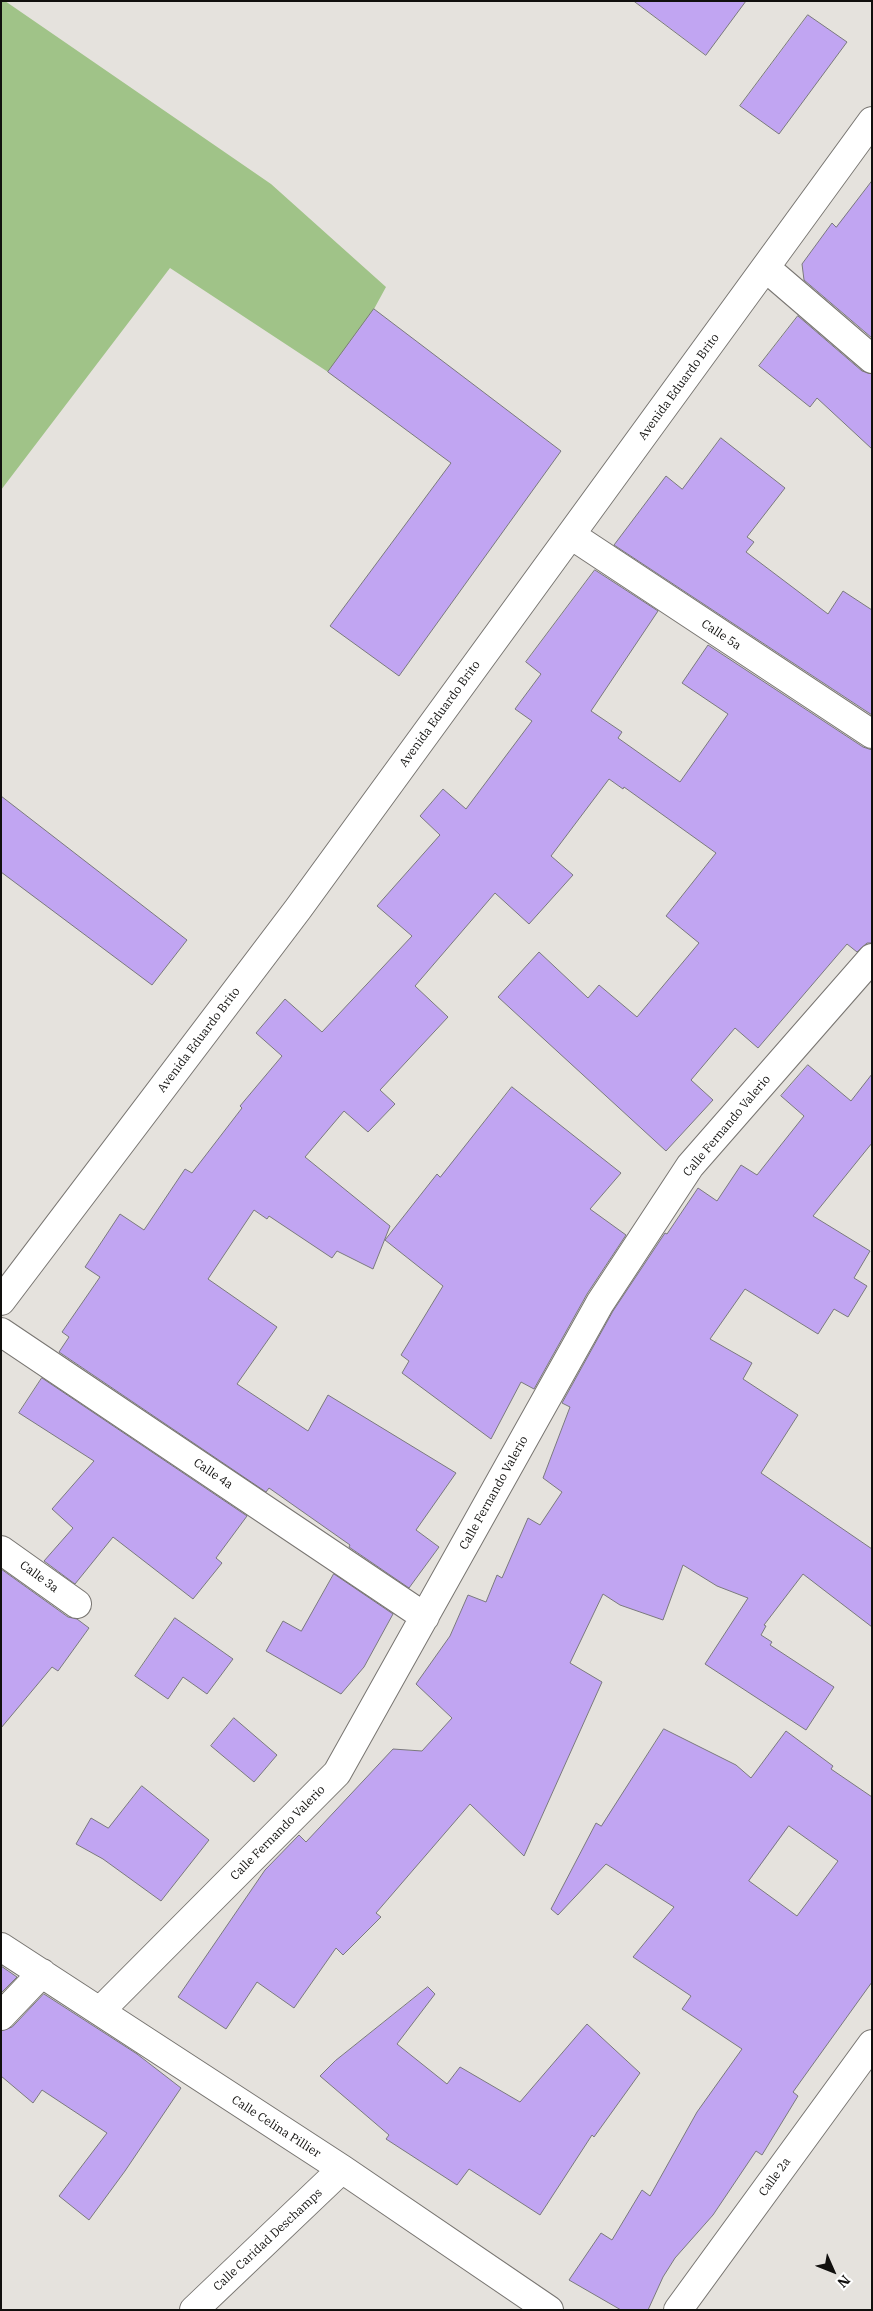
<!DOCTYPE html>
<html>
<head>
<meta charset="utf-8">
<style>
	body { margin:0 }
	#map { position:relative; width:873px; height:2311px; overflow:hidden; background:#e5e2dd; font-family:"IBM Plex Serif",serif }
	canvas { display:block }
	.frame { position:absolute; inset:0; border:2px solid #11100e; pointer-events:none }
	.north { position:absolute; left:808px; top:2246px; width:50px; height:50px; -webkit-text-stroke:4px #fff; paint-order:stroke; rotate:134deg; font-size:14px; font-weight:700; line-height:20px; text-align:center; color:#11100e }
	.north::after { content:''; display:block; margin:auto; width:18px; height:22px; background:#11100e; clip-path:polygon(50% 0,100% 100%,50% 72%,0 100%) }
</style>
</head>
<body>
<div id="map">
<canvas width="873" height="2311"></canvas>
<div class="frame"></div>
<div class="north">N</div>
</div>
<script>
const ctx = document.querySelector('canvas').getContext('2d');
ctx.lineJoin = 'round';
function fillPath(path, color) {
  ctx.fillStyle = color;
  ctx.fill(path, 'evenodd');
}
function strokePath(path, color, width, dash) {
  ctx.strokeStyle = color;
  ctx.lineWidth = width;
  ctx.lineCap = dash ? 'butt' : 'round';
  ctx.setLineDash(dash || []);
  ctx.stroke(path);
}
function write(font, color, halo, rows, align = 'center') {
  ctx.font = font + ' "IBM Plex Serif",serif';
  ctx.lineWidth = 4;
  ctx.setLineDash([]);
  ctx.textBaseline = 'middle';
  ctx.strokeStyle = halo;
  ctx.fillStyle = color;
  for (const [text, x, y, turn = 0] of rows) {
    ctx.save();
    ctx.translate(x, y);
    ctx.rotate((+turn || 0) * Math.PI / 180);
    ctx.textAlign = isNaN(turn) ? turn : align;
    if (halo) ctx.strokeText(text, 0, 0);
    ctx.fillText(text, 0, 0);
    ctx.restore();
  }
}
fillPath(new Path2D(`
	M 1,1 L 5,1 L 271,184 L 386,287 L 374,309 L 328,372 L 170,268 L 1,490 Z`), '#a0c388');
const building = new Path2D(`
	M 634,1 L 746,1 L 706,55 Z
	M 808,15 L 847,42 L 779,134 L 740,106 Z
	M 872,181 L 872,338 L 804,280 L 802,264 L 832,223 L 836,227 Z
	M 374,309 L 561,451 L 399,676 L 330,626 L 451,463 L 328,372 Z
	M 798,316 L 862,371 L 872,374 L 872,449 L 817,398 L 810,407 L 759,366 Z
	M 721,438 L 785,488 L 747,537 L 754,542 L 746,552 L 828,614 L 843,591 L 872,610 L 872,715 L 614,545 L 666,476 L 682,489 Z
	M 595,570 L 658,611 L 591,711 L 622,732 L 618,738 L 680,782 L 728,714 L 682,683 L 708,645 L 863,747 L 872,750 L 872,943 L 867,943 L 857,952 L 847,944 L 758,1048 L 735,1028 L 691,1080 L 713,1100 L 666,1151 L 498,997 L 539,952 L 588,998 L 599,985 L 637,1017 L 699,943 L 666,916 L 716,853 L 624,787 L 623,789 L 609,779 L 551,856 L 573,875 L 529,924 L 495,893 L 415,986 L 448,1017 L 380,1090 L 395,1104 L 368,1132 L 344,1111 L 305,1157 L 390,1226 L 373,1269 L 337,1251 L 332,1258 L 269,1216 L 267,1219 L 254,1210 L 208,1279 L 277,1327 L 237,1384 L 308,1431 L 328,1395 L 456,1473 L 416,1530 L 439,1547 L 409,1588 L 349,1547 L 350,1545 L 269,1488 L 266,1492 L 59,1352 L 69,1337 L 62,1332 L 100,1277 L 85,1267 L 120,1214 L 144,1230 L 185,1169 L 192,1173 L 242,1108 L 240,1106 L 282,1056 L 256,1033 L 285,999 L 322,1032 L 412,936 L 377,906 L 440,835 L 420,816 L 443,789 L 466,809 L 532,721 L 515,709 L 541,674 L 526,662 Z
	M 1,796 L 187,940 L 152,985 L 1,872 Z
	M 808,1065 L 851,1101 L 872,1074 L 872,1143 L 813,1216 L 870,1251 L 854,1278 L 867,1286 L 848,1317 L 834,1309 L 818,1334 L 745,1289 L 710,1339 L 752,1363 L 743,1379 L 798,1415 L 761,1473 L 872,1549 L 872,1627 L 803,1574 L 764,1625 L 766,1626 L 761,1635 L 772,1642 L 770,1645 L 834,1687 L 806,1730 L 705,1664 L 748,1598 L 717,1586 L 683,1565 L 663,1620 L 620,1605 L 603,1594 L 570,1663 L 602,1682 L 524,1856 L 470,1804 L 376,1913 L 381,1917 L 343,1955 L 336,1948 L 294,2008 L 257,1982 L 226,2029 L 178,1997 L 265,1870 L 299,1835 L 306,1842 L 393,1749 L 422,1751 L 452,1718 L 416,1684 L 450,1636 L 468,1595 L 486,1602 L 497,1575 L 502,1578 L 528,1518 L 540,1525 L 562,1492 L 543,1478 L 570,1407 L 562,1403 L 613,1311 L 665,1233 L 667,1234 L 698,1188 L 717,1201 L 741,1165 L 757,1175 L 804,1116 L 781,1096 Z
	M 512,1087 L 621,1173 L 590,1209 L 626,1235 L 587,1294 L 534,1389 L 521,1382 L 491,1439 L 402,1373 L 409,1361 L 401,1355 L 443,1286 L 385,1240 L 437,1174 L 440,1177 Z
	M 42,1378 L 247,1516 L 216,1558 L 222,1563 L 193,1599 L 113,1537 L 75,1584 L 44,1561 L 73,1528 L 52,1509 L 94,1461 L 19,1413 Z
	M 1,1569 L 68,1617 L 77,1619 L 89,1628 L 58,1671 L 52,1667 L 1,1728 Z
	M 334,1574 L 393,1614 L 364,1667 L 341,1694 L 266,1651 L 283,1621 L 301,1631 Z
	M 175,1618 L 233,1659 L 207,1694 L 183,1677 L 168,1699 L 135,1676 Z
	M 234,1718 L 277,1755 L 254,1782 L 211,1746 Z
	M 664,1729 L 736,1765 L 751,1778 L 786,1731 L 833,1766 L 831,1769 L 872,1797 L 872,1982 L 793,2092 L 798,2096 L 762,2155 L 756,2151 L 713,2215 L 675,2258 L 663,2277 L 648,2310 L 621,2310 L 569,2280 L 601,2233 L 612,2240 L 642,2190 L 650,2196 L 697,2112 L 742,2049 L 682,2009 L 691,1996 L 633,1957 L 674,1907 L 606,1864 L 558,1915 L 551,1909 L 596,1823 L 601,1826 ZM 789,1826 L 838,1861 L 797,1916 L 749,1881 Z
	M 142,1786 L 209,1840 L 161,1901 L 103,1859 L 76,1844 L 91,1818 L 108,1828 Z
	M 1,1966 L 17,1977 L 1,1993 Z
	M 428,1987 L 435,1994 L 397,2044 L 447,2084 L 460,2067 L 520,2102 L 587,2024 L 640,2073 L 594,2137 L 592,2135 L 540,2215 L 469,2169 L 457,2185 L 386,2139 L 389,2135 L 320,2076 L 335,2061 Z
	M 44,1994 L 137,2054 L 181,2088 L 125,2171 L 89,2220 L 59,2196 L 107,2133 L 42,2090 L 33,2103 L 1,2076 L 1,2031 L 12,2027 Z`);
fillPath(building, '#c1a5f2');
strokePath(building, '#7a797d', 1);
const minor = new Path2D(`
	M 766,268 L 872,359
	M 571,535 L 872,734
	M 1,1301 L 298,909 L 872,121
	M 1,1332 L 425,1617
	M 1,1550 L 77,1604
	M 1,1947 L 342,2169 L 549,2310
	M 100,2011 L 337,1773 L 600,1303 L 690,1166 L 872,958
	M 1,2016 L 42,1973
	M 194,2310 L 342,2169
	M 678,2310 L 872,2044`);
strokePath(minor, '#787571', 30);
strokePath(minor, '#fff', 28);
write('12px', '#11100e', '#fff', [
	["Avenida Eduardo Brito",679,387,-54],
	["Calle 5a",721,635,33],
	["Avenida Eduardo Brito",440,714,-54],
	["Avenida Eduardo Brito",199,1040,-53],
	["Calle Fernando Valerio",727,1126,-50],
	["Calle 4a",213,1474,34],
	["Calle Fernando Valerio",494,1493,-61],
	["Calle 3a",39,1577,36],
	["Calle Fernando Valerio",278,1833,-45],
	["Calle Celina Pillier",276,2127,33],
	["Calle 2a",775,2177,-54],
	["Calle Caridad Deschamps",268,2240,-43]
]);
</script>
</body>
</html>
